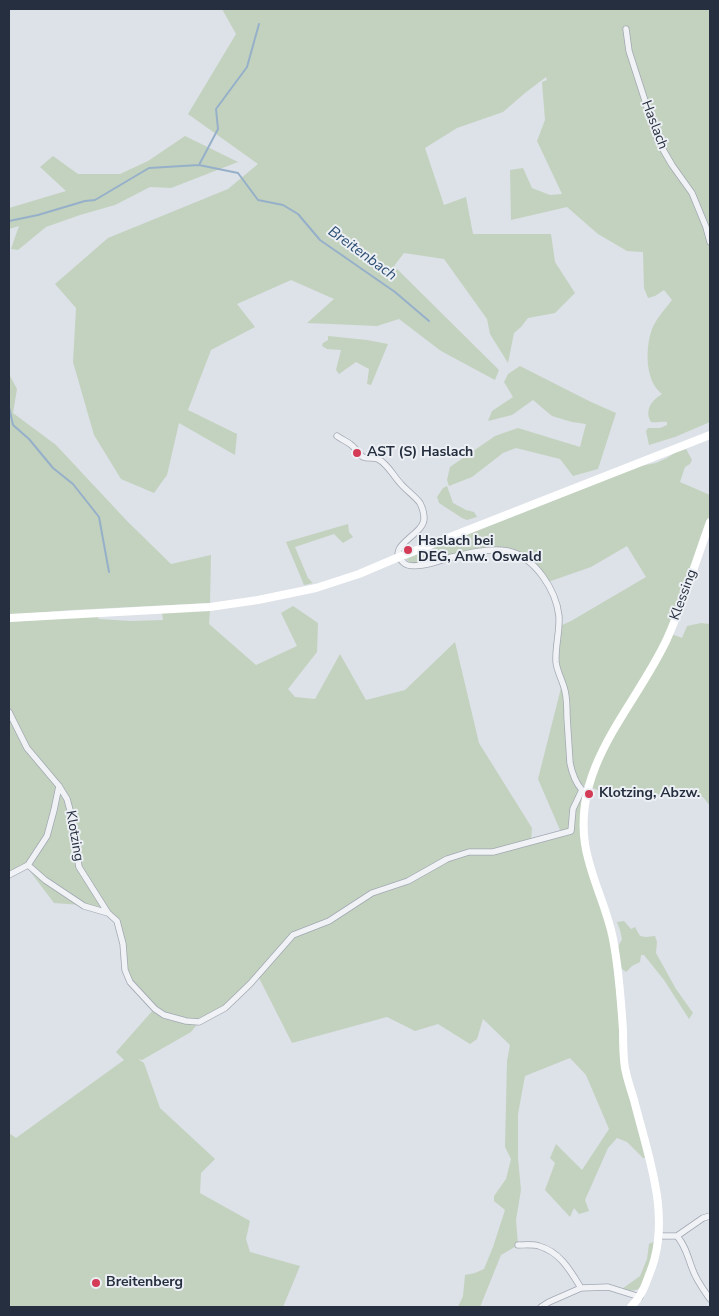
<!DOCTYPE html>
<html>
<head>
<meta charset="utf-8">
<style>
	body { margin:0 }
	#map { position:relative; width:719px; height:1316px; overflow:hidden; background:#dde1e8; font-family:"Nunito Sans",sans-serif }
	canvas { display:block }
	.frame { position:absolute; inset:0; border:10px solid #262f3f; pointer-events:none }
</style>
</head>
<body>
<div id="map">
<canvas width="719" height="1316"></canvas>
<div class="frame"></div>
</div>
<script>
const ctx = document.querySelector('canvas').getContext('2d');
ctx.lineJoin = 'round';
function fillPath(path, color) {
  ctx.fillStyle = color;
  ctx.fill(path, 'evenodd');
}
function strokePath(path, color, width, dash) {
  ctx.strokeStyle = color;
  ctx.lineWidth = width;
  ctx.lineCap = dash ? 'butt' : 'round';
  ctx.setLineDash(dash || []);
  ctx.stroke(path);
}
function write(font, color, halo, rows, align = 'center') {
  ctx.font = font + ' "Nunito Sans",sans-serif';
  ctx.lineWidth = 4;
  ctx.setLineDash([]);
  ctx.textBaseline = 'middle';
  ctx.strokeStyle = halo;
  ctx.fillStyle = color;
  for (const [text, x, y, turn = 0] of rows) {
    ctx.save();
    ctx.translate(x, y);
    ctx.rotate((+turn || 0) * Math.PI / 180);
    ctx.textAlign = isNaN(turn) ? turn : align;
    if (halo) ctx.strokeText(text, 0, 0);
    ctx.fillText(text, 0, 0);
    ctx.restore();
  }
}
fillPath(new Path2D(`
	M 222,9 L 710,9 L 710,422 L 675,437 L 649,445 L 646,431 L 648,428 L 660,428 L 667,425 L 667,422 C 662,421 657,423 651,422 C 644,410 652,400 662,394 C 645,381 645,349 652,329 C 656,319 665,309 672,300 L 664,290 L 655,296 L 648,298 L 644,288 L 643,252 L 627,251 L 598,234 L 567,207 L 511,220 L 510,170 L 523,168 L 532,188 L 550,195 L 562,194 L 537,141 L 545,120 L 542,82 L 547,80 L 546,77 L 525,93 L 503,112 L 457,128 L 425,148 L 444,205 L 466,197 L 473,234 L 551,234 L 555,262 L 575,293 L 555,313 L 528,318 L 521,327 L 514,333 L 508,363 L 490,334 L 487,319 L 444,259 L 404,253 L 394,266 L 499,370 L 495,380 L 441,351 L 399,319 L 377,326 L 307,323 L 334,299 L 291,280 L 237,304 L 255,327 L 211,350 L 188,410 L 237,434 L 235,455 L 179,423 L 167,475 L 154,493 L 121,479 L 94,435 L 73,362 L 76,308 L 55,284 L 108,238 L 228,189 L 258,164 L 188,114 L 236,34 Z
	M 185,136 L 238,162 L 171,188 L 150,187 L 115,205 L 80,215 L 46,227 L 18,250 L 11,249 L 19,226 L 9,229 L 9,208 L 66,191 L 40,167 L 53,156 L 78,174 L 120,174 L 148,161 Z
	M 328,336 L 367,340 L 388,344 L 371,385 L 367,384 L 369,369 L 356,362 L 339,374 L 336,370 L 341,350 L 327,349 L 322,346 L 323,343 L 328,340 Z
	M 520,366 L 591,402 L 616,413 L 598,469 L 573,476 L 560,459 L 516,448 L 503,453 L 472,477 L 449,486 L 447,480 L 450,467 L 495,436 L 518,428 L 580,447 L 586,424 L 572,422 L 552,416 L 533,400 L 512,415 L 488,421 L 492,411 L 513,397 L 504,382 L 508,374 Z
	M 9,374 L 17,389 L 13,413 L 56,445 L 128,522 L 171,564 L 211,555 L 210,603 L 72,610 L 9,615 Z
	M 686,449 L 692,460 L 690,464 L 685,467 L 680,482 L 710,495 L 710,514 L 675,620 L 669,633 L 682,638 L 687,626 L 701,623 L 710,624 L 710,806 L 703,797 L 603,792 L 584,785 L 572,808 L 569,830 L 560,830 L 538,779 L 563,680 L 556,657 L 560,626 L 571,621 L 646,577 L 627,546 L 591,567 L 548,582 C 542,576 532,562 524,558 C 491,541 448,559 415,567 L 406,559 L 633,469 L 635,467 L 656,463 L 667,458 L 676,452 Z
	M 447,486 L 453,503 L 466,510 L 474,512 L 477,517 L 467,520 L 462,518 L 439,503 L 437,497 L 443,488 Z
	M 348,524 L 349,532 L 353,537 L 343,543 L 334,534 L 295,547 L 308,578 L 313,583 L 304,585 L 286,542 Z
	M 293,606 L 318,623 L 317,652 L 288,689 L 295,697 L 315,699 L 340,654 L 366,700 L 405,690 L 455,642 L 479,743 L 532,828 L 531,842 L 572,833 L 574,811 L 580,796 L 582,797 L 580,815 L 610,929 L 625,1080 L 645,1158 L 643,1158 L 627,1142 L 617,1138 L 608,1148 L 585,1200 L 589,1211 L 579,1214 L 574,1208 L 570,1217 L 545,1190 L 555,1163 L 550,1158 L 556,1144 L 582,1170 L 609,1129 L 586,1075 L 570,1058 L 525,1076 L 518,1114 L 518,1158 L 521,1190 L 516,1220 L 518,1245 L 501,1255 L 480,1307 L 458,1307 L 463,1296 L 465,1275 L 475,1273 L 484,1269 L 493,1247 L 505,1210 L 494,1201 L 494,1196 L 506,1179 L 511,1159 L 505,1147 L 507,1061 L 510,1045 L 483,1019 L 477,1039 L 470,1044 L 438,1024 L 415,1031 L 387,1017 L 292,1043 L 258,976 L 225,1008 L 199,1022 L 191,1032 L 142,1060 L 138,1059 L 144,1063 L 160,1108 L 215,1159 L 201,1173 L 200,1193 L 250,1221 L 246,1239 L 250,1252 L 300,1266 L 283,1307 L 9,1307 L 9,1133 L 16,1138 L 124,1060 L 116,1052 L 154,1009 L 130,982 L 117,921 L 108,912 L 81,905 L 54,903 L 26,866 L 9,875 L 9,622 L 97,616 L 99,619 L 131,621 L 163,620 L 162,613 L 210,610 L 209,624 L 256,665 L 297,646 L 281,613 Z
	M 624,921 L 631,929 L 635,927 L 640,936 L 646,937 L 655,936 L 657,942 L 656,953 L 676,989 L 693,1013 L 689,1019 L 664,980 L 644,955 L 641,955 L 640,962 L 632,966 L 626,972 L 621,968 L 618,947 L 622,939 L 620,930 L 617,922 Z
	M 655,1241 C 653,1251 647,1284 638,1289 C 632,1292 627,1290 622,1289 L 640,1276 L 647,1259 L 649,1244 Z`), '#c3d2be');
strokePath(new Path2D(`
	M 199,165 L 218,129 L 216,109 L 247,67 L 259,24
	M 9,221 L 38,215 L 85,201 L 95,200 L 149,168 L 199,165 L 238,173 L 258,200 L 283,205 L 298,214 L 320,240 L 395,292 L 429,321
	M 9,407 L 13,425 L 29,439 L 53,468 L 73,484 L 99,517 L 109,572`), '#96b0ca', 2);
const street = new Path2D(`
	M 626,29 L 629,51 L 658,141 L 672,165 L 692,193 L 706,227 L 710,242
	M 337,436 C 341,439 346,441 350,444 C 355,447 359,455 363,457 C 368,459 374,457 378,459 C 388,464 394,477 401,484 C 407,491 415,496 420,503 C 422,507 424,514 424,518 C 425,535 383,546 404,563 C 413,571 441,560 452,557 C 469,553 490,548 508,551 C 535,557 556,590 559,616 C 560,631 555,647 556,662 C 557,672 563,681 565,691 C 567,699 567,708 567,717 C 568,732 569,747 570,763 C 572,773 575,782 582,790
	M 9,712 L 27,748 L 59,786 L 67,799 L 70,810 L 79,867 L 108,913 L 84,906 L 45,880 L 28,865 L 9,875
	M 28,865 L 47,836 L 54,810 L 59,786
	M 108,913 L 117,921 L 123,944 L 125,970 L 130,982 L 155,1009 L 164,1015 L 186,1021 L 199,1022 L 225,1008 L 250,984 L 293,935 L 329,921 L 372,893 L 408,881 L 447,859 L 469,852 L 493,852 L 571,831 L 573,809 L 582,790 L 587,791
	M 659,1236 L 677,1236 C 686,1247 687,1255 692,1268 C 696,1280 703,1289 710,1299
	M 677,1236 L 703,1218 L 710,1216
	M 518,1245 C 525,1245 533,1244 539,1246 C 560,1252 570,1270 581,1288 L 608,1287 L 640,1297
	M 541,1307 L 549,1302 L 581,1288`);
strokePath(street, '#a2a8b2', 7);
strokePath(street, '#f0f2f6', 5.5);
strokePath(new Path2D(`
	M 9,618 L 210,607 L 258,600 L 316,588 L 359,574 L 399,557 L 710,435
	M 631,1307 C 641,1296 644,1289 649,1275 C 673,1219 648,1156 634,1100 C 631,1090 627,1079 625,1068 C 623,1056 623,1043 623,1030 C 621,1000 619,969 613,939 C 607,907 590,877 585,844 C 573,764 636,706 667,639 C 684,601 696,561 710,522`), '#fff', 8);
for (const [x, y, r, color] of [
	[357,453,5,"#d33b56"],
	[408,550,5,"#d33b56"],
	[589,794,5,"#d33b56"],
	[96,1283,5,"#d33b56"]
]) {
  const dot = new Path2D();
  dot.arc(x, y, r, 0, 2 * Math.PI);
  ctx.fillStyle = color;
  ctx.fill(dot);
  strokePath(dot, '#ecf0f5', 2);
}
write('14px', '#262f3f', '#ecf0f5', [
	["Haslach",654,125,69],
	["Klessing",684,595,-70],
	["Klotzing",74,836,80]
]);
write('bold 14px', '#262f3f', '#ecf0f5', [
	["AST (S) Haslach",367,453],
	["Haslach bei",418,542],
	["DEG, Anw. Oswald",418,558],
	["Klotzing, Abzw.",599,794],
	["Breitenberg",106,1283]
], 'left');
write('italic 15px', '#2e4f74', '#ecf0f5', [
	["Breitenbach",362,254,36]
]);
</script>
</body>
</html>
